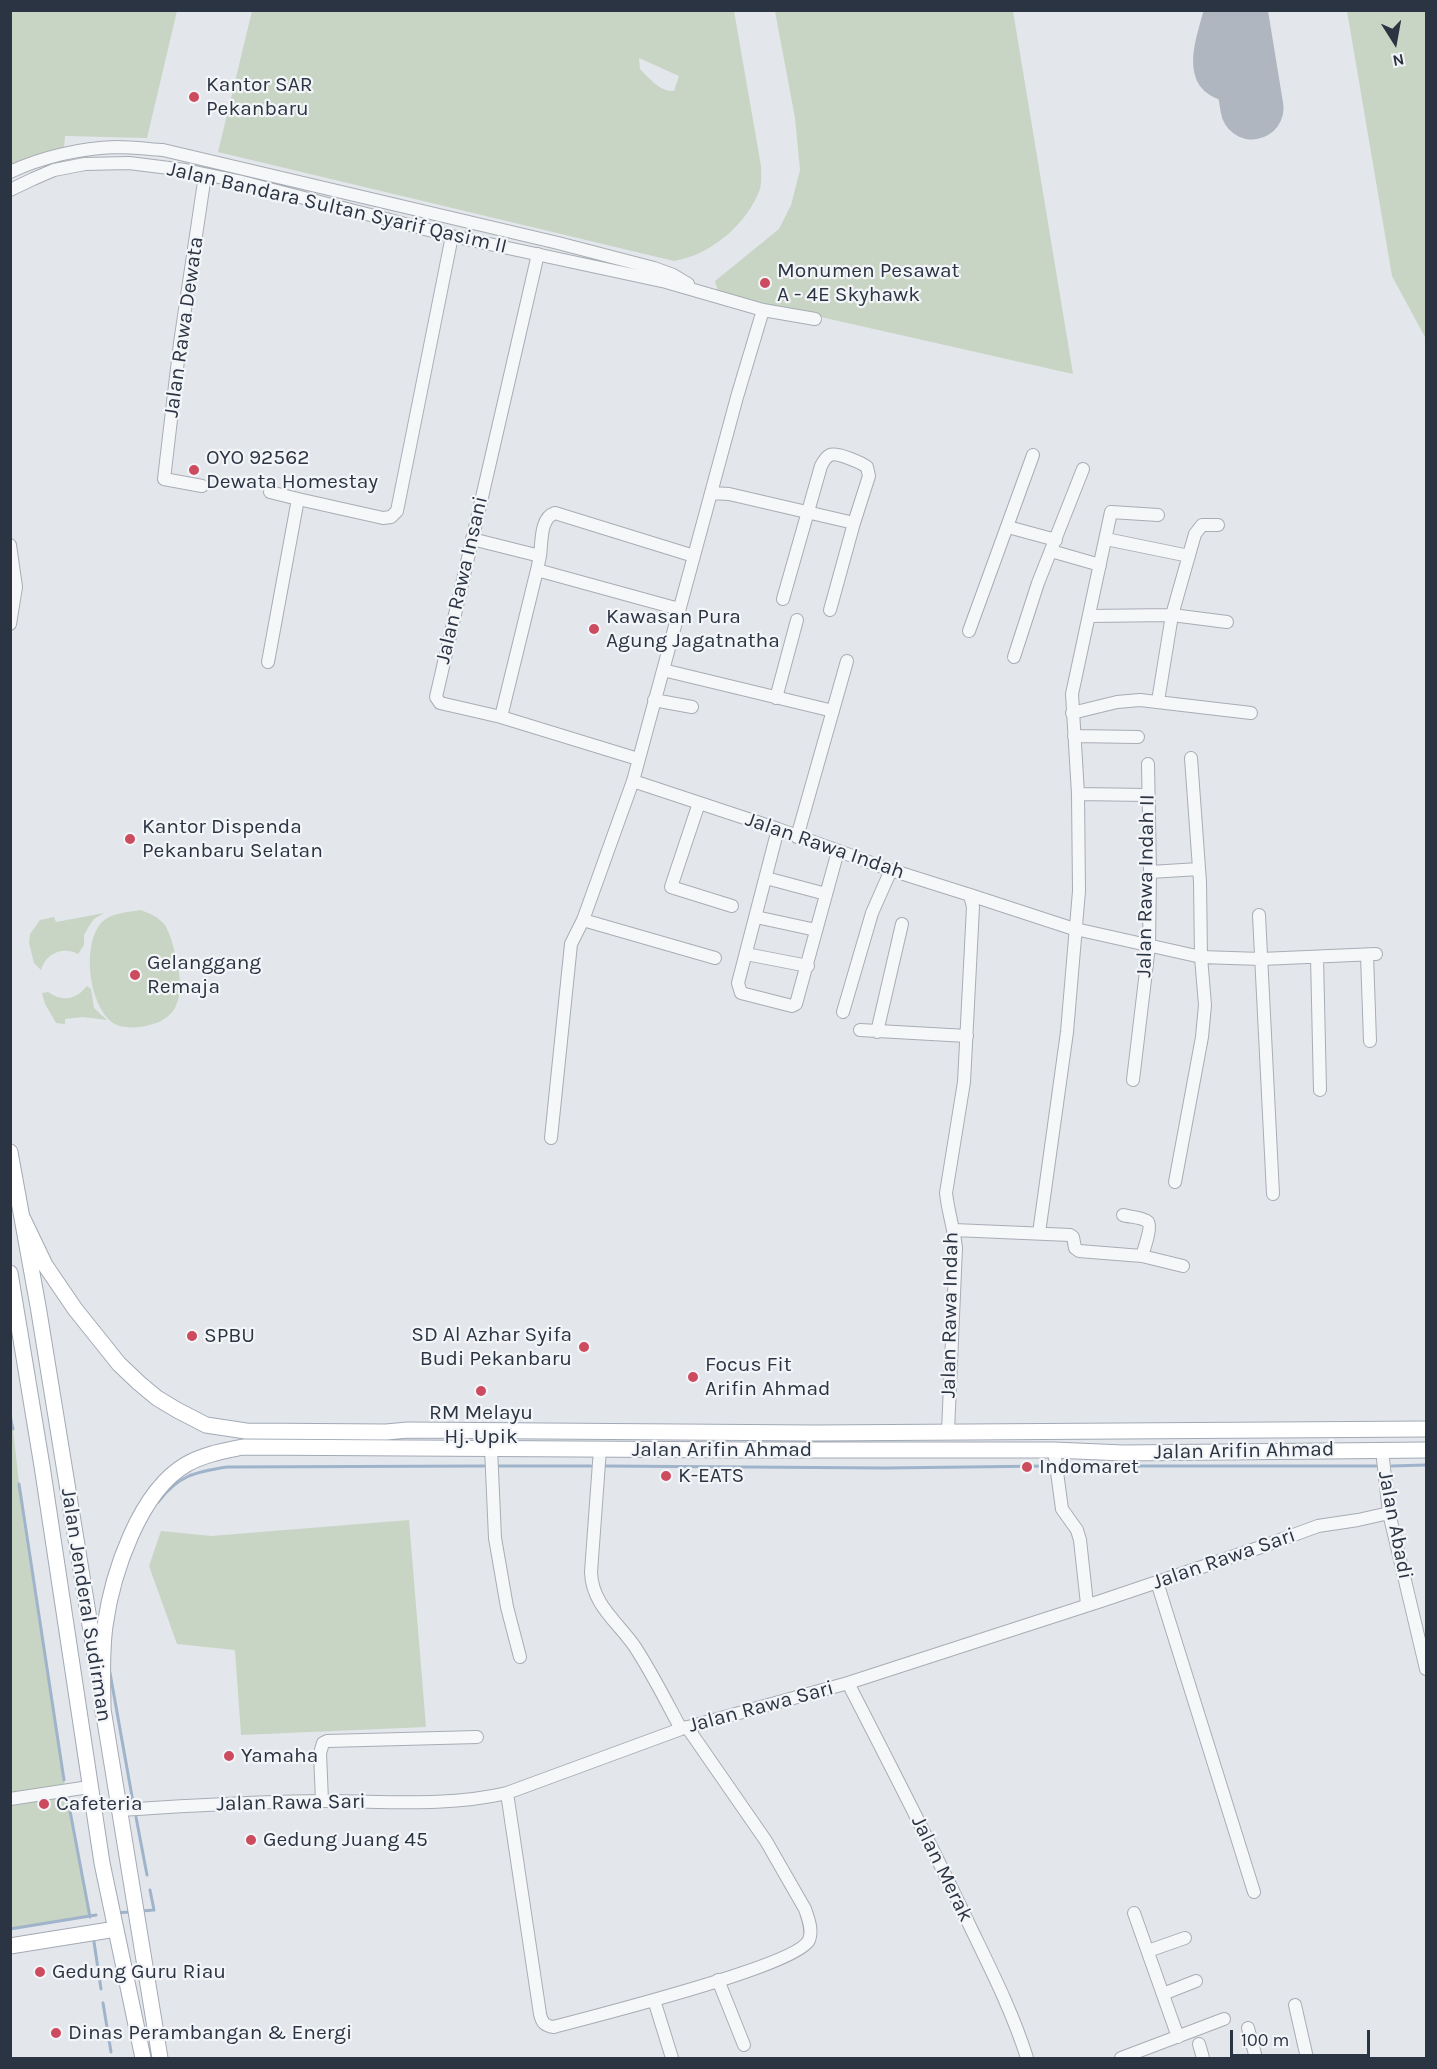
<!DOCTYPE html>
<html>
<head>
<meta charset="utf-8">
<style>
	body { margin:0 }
	#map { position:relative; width:1437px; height:2069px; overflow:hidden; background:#e3e6eb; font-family:Karla,sans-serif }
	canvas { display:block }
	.frame { position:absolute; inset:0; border:12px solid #2b3443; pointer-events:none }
	.north { position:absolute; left:1365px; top:12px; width:60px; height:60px; -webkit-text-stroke:4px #f3f5f8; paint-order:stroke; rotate:169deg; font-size:16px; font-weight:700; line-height:24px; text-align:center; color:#2b3443 }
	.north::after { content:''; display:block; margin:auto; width:21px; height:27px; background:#2b3443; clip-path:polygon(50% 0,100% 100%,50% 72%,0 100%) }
	.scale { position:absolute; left:1230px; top:2030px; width:140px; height:27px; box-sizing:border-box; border:3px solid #2b3443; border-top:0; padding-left:8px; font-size:18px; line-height:21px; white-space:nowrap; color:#2b3443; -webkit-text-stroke:4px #f3f5f8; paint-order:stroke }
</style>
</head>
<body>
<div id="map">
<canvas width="1437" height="2069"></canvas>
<div class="frame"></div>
<div class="north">N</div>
<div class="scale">100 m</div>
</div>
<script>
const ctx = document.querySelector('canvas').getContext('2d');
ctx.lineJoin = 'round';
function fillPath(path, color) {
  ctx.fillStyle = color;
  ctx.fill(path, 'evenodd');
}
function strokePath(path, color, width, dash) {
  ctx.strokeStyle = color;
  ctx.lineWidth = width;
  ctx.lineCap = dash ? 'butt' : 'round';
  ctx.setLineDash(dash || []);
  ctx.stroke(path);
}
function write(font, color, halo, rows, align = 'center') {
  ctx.font = font + ' Karla,sans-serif';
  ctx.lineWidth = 4.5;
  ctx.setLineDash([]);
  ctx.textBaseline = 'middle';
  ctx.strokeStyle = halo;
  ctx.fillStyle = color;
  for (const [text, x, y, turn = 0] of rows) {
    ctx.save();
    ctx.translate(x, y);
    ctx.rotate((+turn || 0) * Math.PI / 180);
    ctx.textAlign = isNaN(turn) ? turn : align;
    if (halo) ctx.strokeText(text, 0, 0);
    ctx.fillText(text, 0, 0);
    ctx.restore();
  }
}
fillPath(new Path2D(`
	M 10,11 L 177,11 L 147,138 L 65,136 L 64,149 L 11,169 Z
	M 252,11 L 734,11 L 761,166 C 761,173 762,182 760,189 C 747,224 711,255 674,261 L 218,152 ZM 639,58 L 679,76 L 674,91 C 660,92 649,78 640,69 Z
	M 775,11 L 1013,11 L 1073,374 L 719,294 L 715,281 L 779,229 L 791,205 L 800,170 L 795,118 Z
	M 1347,11 L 1426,11 L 1426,339 L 1392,276 Z
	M 141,910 C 150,914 157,916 164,924 C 172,933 182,978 180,990 C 180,995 177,1003 175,1008 C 169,1018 159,1023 149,1025 C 139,1028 122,1029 113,1023 C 89,1006 81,944 102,922 C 111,913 128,912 141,910 Z
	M 104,913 L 94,919 L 89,926 L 84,935 L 84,945 L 78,954 C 63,946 46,953 41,970 L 34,963 L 29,943 L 30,934 L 40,920 L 54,917 L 56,922 Z
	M 87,986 L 91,989 L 94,1008 L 107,1020 L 83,1017 L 65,1019 L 65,1024 L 56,1023 L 45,1004 L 42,993 L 48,992 C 62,1002 76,1000 87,986 Z
	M 10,1378 L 13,1429 L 23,1520 L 63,1776 L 90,1917 L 11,1929 Z
	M 409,1520 L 426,1727 L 241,1735 L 235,1650 L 177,1644 L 149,1566 L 161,1531 L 211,1536 Z`), '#c8d5c4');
strokePath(new Path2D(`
	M 10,1416 L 13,1429
	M 499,1466 L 591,1466
	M 606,1466 L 885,1468 L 1048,1466
	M 1064,1466 L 1376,1466
	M 1392,1466 L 1426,1465
	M 19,1484 L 64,1780
	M 158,1502 C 179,1475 195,1472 227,1467 L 484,1466
	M 110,1673 L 133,1802
	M 67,1795 L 90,1917
	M 136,1817 L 147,1875
	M 141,1911 L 154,1910 L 150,1890
	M 116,1913 L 129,1912
	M 10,1929 L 96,1915
	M 94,1942 L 101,1989
	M 103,2003 L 111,2052`), '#9fb4ca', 3);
strokePath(new Path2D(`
	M 1217,10 C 1213,28 1203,52 1207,70 C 1212,96 1259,95 1261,67 C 1262,51 1245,25 1239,10`), '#b0b6c0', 26);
strokePath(new Path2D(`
	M 1236,10 L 1252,108`), '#b0b6c0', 63);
const minor = new Path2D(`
	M 10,172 C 42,157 81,148 116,147 C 132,147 148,149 163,150 L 558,243 L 654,268 L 673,275 L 688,284
	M 10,190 L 33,179 L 54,170 L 85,164 L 129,163 L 185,170 L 238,181 L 452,236 L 666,282 L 763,310 L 815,319
	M 538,254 L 436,697 L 440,703 L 501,717 L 638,759
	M 202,486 L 164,479 L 180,343 L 205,175
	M 270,492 L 298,499
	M 711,493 L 729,494 L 854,523
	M 1008,527 L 1056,540
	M 472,539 L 540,556 L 537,570 L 679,609
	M 1106,539 L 1189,556
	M 10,545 L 16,587 L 10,624
	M 1051,551 L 1100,565
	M 540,556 C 542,541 540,518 555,513 L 694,556
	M 783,599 L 821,466 C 823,462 826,457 830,455 C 837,452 862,463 867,467 L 869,476 L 854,523 L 830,610
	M 1089,616 L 1172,615 L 1227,622
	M 969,631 L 1033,455
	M 1014,657 L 1038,583 L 1083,469
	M 268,662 L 298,499 L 383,518 L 391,517 L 397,511 L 452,236
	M 663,670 L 833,711
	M 776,698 L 797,620
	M 654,700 L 692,707
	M 1158,701 L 1172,615 L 1195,534 L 1202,525 L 1218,525
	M 1072,713 L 1117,702 L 1140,700 L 1251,713
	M 501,717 L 537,570
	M 1074,736 L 1138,737
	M 633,781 L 778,829 L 891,870 L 970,895 L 973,907 L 964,1082 L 946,1193 C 948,1212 954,1229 956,1248 L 948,1431
	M 1078,794 L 1148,795
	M 699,803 L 671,887 L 732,906
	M 778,829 L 738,983 L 741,993 L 792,1006 L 796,1004 L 838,851
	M 797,837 L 847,661
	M 1150,872 L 1199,869
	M 766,878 L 826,894
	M 970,895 L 1071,928 L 1201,957 L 1261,959 L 1376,954
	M 1259,915 L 1273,1194
	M 756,917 L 816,930
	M 583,920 L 715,958
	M 746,954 L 808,966
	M 1367,955 L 1370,1041
	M 1317,957 L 1320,1090
	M 843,1012 L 872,913 L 891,870
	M 860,1030 L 967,1036
	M 877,1032 L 902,924
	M 1133,1080 L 1149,946 L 1150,872 L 1148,764
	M 551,1138 L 571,944 L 583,920 L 633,781 L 737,397 L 763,310
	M 1175,1182 L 1202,1037 L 1205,1005 L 1201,957 L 1200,882 L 1191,758
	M 1123,1215 C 1129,1217 1143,1217 1148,1222 C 1152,1227 1144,1249 1142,1256
	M 954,1230 L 1070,1235 L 1073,1237 L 1075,1248 L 1079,1251 L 1142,1256 L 1183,1266
	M 1039,1233 L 1067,1032 L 1079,891 L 1078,794 L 1072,694 L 1111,512 L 1158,515
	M 491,1448 L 495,1538 L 507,1607 L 520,1657
	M 600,1449 L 591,1572 C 592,1605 618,1622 635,1647 C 652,1673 666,1701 681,1729
	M 1054,1450 L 1062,1509 L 1077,1530 L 1080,1540 L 1087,1604
	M 1382,1450 L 1389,1513 L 1426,1669
	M 1157,1582 L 1254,1892
	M 848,1683 C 888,1761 929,1840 967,1920 C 989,1966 1012,2010 1027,2058
	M 507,1793 L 540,2014 C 542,2023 545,2026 554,2027 C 590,2017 797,1966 809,1940 C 813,1930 808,1918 805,1909 L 766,1841 L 687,1727
	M 10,1799 L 89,1787
	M 322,1801 L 320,1753 L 323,1743 L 327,1741 L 477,1737
	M 118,1810 C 187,1806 256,1801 325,1801 C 386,1801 447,1807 507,1793 L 681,1729 L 848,1683 L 1101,1601 L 1261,1547 L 1318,1526 L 1358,1520 L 1389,1513
	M 1134,1913 L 1178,2037
	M 1148,1951 L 1185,1938
	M 718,1980 L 744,2045
	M 1163,1994 L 1196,1981
	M 654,2000 L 672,2058
	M 1295,2005 L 1307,2058
	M 1248,2028 L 1256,2058
	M 1199,2044 L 1203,2058
	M 1121,2058 L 1224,2019`);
const major = new Path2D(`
	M 10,1152 L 38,1306 L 96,1662
	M 23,1219 L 45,1265 L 75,1309 L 119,1364 L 139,1383 L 157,1398 L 177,1410 L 206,1425 L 246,1431 L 386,1432 L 408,1430 L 814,1433 L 1426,1429
	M 10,1273 L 42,1466 L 102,1863 L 143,2058
	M 102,1703 L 160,2058
	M 103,1713 C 103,1684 101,1655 105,1626 C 112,1575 139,1491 187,1464 C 205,1454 224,1451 243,1447 L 745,1450 L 1054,1450 L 1123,1453 L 1426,1450
	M 10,1946 L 116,1929`);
strokePath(minor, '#a8adb5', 14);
strokePath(major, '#a2aab6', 17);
strokePath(minor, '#f6f7f9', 12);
strokePath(major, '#fff', 15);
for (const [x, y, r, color] of [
	[194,97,6,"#cd4b5f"],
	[765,283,6,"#cd4b5f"],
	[194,470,6,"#cd4b5f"],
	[594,629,6,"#cd4b5f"],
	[130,839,6,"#cd4b5f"],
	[135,975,6,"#cd4b5f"],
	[192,1336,6,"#cd4b5f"],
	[584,1347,6,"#cd4b5f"],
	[693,1377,6,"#cd4b5f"],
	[481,1391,6,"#cd4b5f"],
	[1027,1467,6,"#cd4b5f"],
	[666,1476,6,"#cd4b5f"],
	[229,1756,6,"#cd4b5f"],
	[44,1804,6,"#cd4b5f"],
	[251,1840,6,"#cd4b5f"],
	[40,1972,6,"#cd4b5f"],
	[56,2033,6,"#cd4b5f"]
]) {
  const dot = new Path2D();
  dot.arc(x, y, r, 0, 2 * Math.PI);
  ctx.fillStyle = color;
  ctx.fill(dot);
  strokePath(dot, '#f3f5f8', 2);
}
write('21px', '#2b3443', '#f3f5f8', [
	["Kantor SAR",206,85],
	["Pekanbaru",206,109],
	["Monumen Pesawat",777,271],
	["A - 4E Skyhawk",777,295],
	["OYO 92562",206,458],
	["Dewata Homestay",206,482],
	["Kawasan Pura",606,617],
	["Agung Jagatnatha",606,641],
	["Kantor Dispenda",142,827],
	["Pekanbaru Selatan",142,851],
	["Gelanggang",147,963],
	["Remaja",147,987],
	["SD Al Azhar Syifa",572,1335,"right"],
	["Budi Pekanbaru",572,1359,"right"],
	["SPBU",204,1336],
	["Focus Fit",705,1365],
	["Arifin Ahmad",705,1389],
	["RM Melayu",481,1413,"center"],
	["Hj. Upik",481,1437,"center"],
	["Indomaret",1039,1467],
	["K-EATS",678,1476],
	["Yamaha",241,1756],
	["Cafeteria",56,1804],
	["Gedung Juang 45",263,1840],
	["Gedung Guru Riau",52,1972],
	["Dinas Perambangan & Energi",68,2033]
], 'left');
write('21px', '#2b3443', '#f3f5f8', [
	["Jalan Bandara Sultan Syarif Qasim II",337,208,13],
	["Jalan Rawa Dewata",184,327,-82],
	["Jalan Rawa Insani",462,580,-77],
	["Jalan Rawa Indah",825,846,19],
	["Jalan Rawa Indah II",1146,886,-89],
	["Jalan Rawa Indah",950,1315,-89],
	["Jalan Arifin Ahmad",722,1450],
	["Jalan Arifin Ahmad",1244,1451,-1],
	["Jalan Abadi",1395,1525,79],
	["Jalan Rawa Sari",1224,1559,-19],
	["Jalan Jenderal Sudirman",86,1605,81],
	["Jalan Rawa Sari",761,1707,-15],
	["Jalan Rawa Sari",291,1803,-1],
	["Jalan Merak",942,1869,64]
]);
</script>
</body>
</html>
